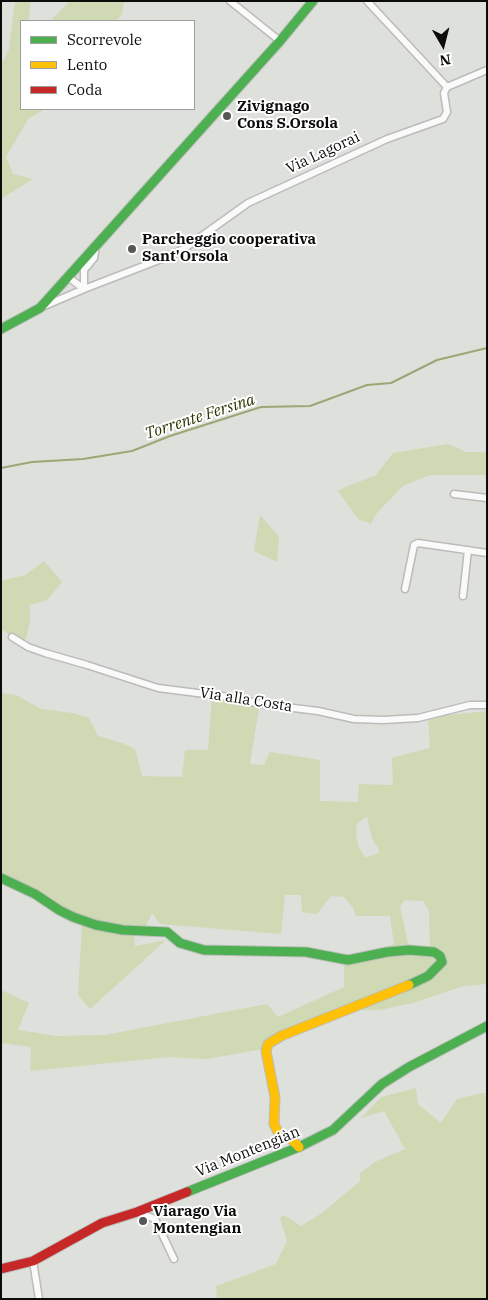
<!DOCTYPE html>
<html>
<head>
<meta charset="utf-8">
<style>
	body { margin:0 }
	#map { position:relative; width:488px; height:1300px; overflow:hidden; background:#dee0dc; font-family:"IBM Plex Serif",serif }
	canvas { display:block }
	.frame { position:absolute; inset:0; border:2px solid #0c0d0b; pointer-events:none }
	.legend { position:absolute; left:20px; top:20px; width:175px; height:90px; box-sizing:border-box; background:#fff; border:1px solid #9e9e9d; margin:0; padding:6px 9px; list-style:none; font-size:15px; color:#0c0d0b }
	.legend li { display:flex; align-items:center; gap:10px; height:25px }
	.legend b { width:25px; border:1px solid #9e9e9d }
	.north { position:absolute; left:418px; top:20px; width:50px; height:50px; -webkit-text-stroke:4px #fff; paint-order:stroke; rotate:172deg; font-size:14px; font-weight:700; line-height:20px; text-align:center; color:#0c0d0b }
	.north::after { content:''; display:block; margin:auto; width:18px; height:22px; background:#0c0d0b; clip-path:polygon(50% 0,100% 100%,50% 72%,0 100%) }
</style>
</head>
<body>
<div id="map">
<canvas width="488" height="1300"></canvas>
<div class="frame"></div>
<ul class="legend">
<li><b style="height:6px;background:#4caf50"></b>Scorrevole</li>
<li><b style="height:6px;background:#ffc107"></b>Lento</li>
<li><b style="height:6px;background:#c62828"></b>Coda</li>
</ul>
<div class="north">N</div>
</div>
<script>
const ctx = document.querySelector('canvas').getContext('2d');
ctx.lineJoin = 'round';
function fillPath(path, color) {
  ctx.fillStyle = color;
  ctx.fill(path, 'evenodd');
}
function strokePath(path, color, width, dash) {
  ctx.strokeStyle = color;
  ctx.lineWidth = width;
  ctx.lineCap = dash ? 'butt' : 'round';
  ctx.setLineDash(dash || []);
  ctx.stroke(path);
}
function write(font, color, halo, rows, align = 'center') {
  ctx.font = font + ' "IBM Plex Serif",serif';
  ctx.lineWidth = 4;
  ctx.setLineDash([]);
  ctx.textBaseline = 'middle';
  ctx.strokeStyle = halo;
  ctx.fillStyle = color;
  for (const [text, x, y, turn = 0] of rows) {
    ctx.save();
    ctx.translate(x, y);
    ctx.rotate((+turn || 0) * Math.PI / 180);
    ctx.textAlign = isNaN(turn) ? turn : align;
    if (halo) ctx.strokeText(text, 0, 0);
    ctx.fillText(text, 0, 0);
    ctx.restore();
  }
}
fillPath(new Path2D(`
	M 15,1 L 30,1 L 29,21 L 21,21 L 21,109 L 45,109 L 28,119 L 6,157 L 13,174 L 33,179 L 1,199 L 1,65 L 9,49 Z
	M 70,1 L 124,1 L 122,14 L 116,21 L 50,21 Z
	M 448,444 L 466,452 L 487,452 L 487,475 L 430,475 L 403,486 L 376,514 L 371,524 L 358,519 L 338,491 L 348,486 L 376,475 L 393,453 Z
	M 260,515 L 279,536 L 277,562 L 254,551 Z
	M 44,561 L 62,582 L 47,600 L 30,605 L 30,621 L 26,639 L 18,640 L 1,629 L 1,581 L 25,575 Z
	M 1,693 L 16,695 L 41,709 L 73,713 L 89,718 L 98,736 L 122,743 L 135,749 L 142,776 L 182,777 L 185,750 L 208,750 L 212,697 L 259,708 L 250,764 L 264,765 L 270,752 L 320,760 L 320,801 L 358,802 L 359,784 L 393,785 L 392,758 L 430,748 L 428,717 L 487,711 L 487,984 L 464,986 L 413,1003 L 380,1010 L 350,1010 L 263,1049 L 207,1059 L 169,1057 L 30,1071 L 31,1047 L 1,1043 L 1,990 L 29,1003 L 18,1030 L 57,1036 L 105,1035 L 267,1004 L 278,1017 L 344,987 L 344,962 L 394,944 L 390,916 L 356,916 L 353,908 L 344,897 L 331,896 L 317,914 L 302,912 L 301,895 L 285,895 L 281,934 L 160,924 L 152,913 L 145,928 L 109,924 L 85,918 L 66,910 L 36,889 L 1,879 ZM 367,817 L 372,838 L 380,852 L 366,858 C 357,847 355,836 357,823 ZM 405,900 L 423,901 L 429,911 L 430,951 L 409,948 L 400,906 Z
	M 82,925 L 134,934 L 135,946 L 166,940 L 90,1009 L 78,995 Z
	M 416,1088 L 418,1104 L 441,1123 L 457,1099 L 482,1093 L 487,1094 L 487,1299 L 217,1299 L 216,1286 L 276,1264 L 287,1241 L 280,1218 L 283,1215 L 301,1226 L 322,1213 L 360,1181 L 360,1173 L 377,1161 L 405,1149 L 384,1111 L 361,1118 L 381,1097 Z`), '#cfd9b3');
strokePath(new Path2D(`
	M 1,468 L 32,462 L 83,459 L 132,451 L 170,436 L 261,407 L 310,406 L 367,385 L 391,383 L 437,360 L 487,348`), '#9ba774', 2);
const street = new Path2D(`
	M 230,1 L 280,41
	M 367,1 L 447,87
	M 447,87 L 487,70
	M 68,277 L 84,289
	M 84,289 L 84,270 L 94,258 L 96,246
	M 42,307 L 84,289 L 172,255 L 185,248 L 248,203 L 387,139 L 443,119 L 447,112 L 444,93 L 447,87
	M 454,494 L 487,498
	M 405,589 L 414,545 L 418,543 L 487,553
	M 463,596 L 468,550
	M 12,637 L 28,647 L 45,653 L 87,665 L 158,688 L 229,697 L 261,704 L 318,711 L 354,719 L 383,720 L 418,718 L 470,705 L 487,705
	M 137,1212 L 155,1219 L 174,1259
	M 33,1261 L 39,1299`);
const fast = new Path2D(`
	M 1,329 L 40,308 L 280,41 L 313,1
	M 1,878 L 35,894 L 59,910 L 73,917 L 96,925 L 123,930 L 167,932 L 180,943 L 204,950 L 306,952 L 348,960 L 387,952 L 409,950 L 434,952 L 440,956 L 442,962 L 428,976 L 409,985
	M 187,1192 L 299,1147 L 333,1130 L 382,1084 L 409,1067 L 487,1026`);
const slow = new Path2D(`
	M 299,1147 L 291,1139 L 278,1132 L 274,1124 L 275,1097 L 266,1051 L 268,1044 L 281,1036 L 409,985`);
const jam = new Path2D(`
	M 1,1269 L 33,1261 L 102,1223 L 137,1212 L 187,1192`);
strokePath(street, '#bbbcb9', 9);
strokePath(fast, '#bbbcb9', 11);
strokePath(slow, '#bbbcb9', 11);
strokePath(jam, '#bbbcb9', 11);
strokePath(street, '#fafafa', 6);
strokePath(fast, '#4caf50', 9);
strokePath(slow, '#ffc107', 9);
strokePath(jam, '#c62828', 9);
for (const [x, y, r, color] of [
	[227,116,5,"#565754"],
	[132,249,5,"#565754"],
	[143,1221,5,"#565754"]
]) {
  const dot = new Path2D();
  dot.arc(x, y, r, 0, 2 * Math.PI);
  ctx.fillStyle = color;
  ctx.fill(dot);
  strokePath(dot, '#fff', 2);
}
write('bold 15px', '#0c0d0b', '#fff', [
	["Zivignago",237,107],
	["Cons S.Orsola",237,124],
	["Parcheggio cooperativa",142,240],
	["Sant'Orsola",142,257],
	["Viarago Via",153,1212],
	["Montengian",153,1229]
], 'left');
write('15px', '#0c0d0b', '#fff', [
	["Via Lagorai",323,153,-25],
	["Via alla Costa",246,700,9],
	["Via Montengiàn",248,1152,-22]
]);
write('italic 16px', '#2c3600', '#fff', [
	["Torrente Fersina",200,417,-18]
]);
</script>
</body>
</html>
